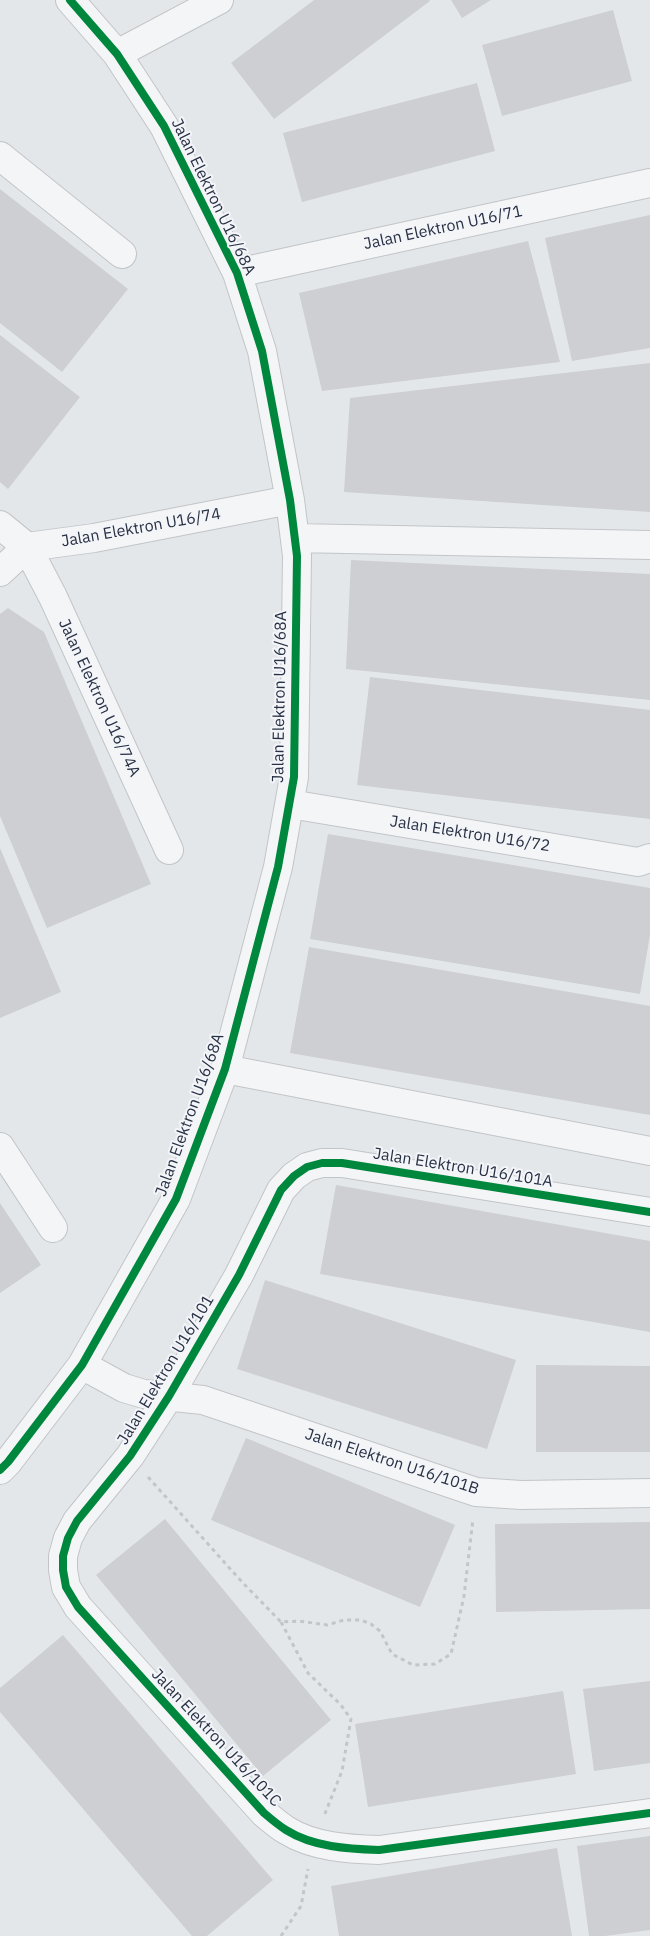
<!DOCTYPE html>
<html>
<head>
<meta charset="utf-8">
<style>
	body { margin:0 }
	canvas { display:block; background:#e4e7ea }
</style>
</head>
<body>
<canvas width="650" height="1936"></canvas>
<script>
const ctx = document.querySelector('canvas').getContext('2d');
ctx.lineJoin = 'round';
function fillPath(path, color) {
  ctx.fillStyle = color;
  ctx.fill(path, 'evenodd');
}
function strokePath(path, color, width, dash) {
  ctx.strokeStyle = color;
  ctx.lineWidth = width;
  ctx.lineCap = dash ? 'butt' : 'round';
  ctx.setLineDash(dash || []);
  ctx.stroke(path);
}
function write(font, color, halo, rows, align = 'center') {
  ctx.font = font + ' "IBM Plex Sans",sans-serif';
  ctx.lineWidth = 4;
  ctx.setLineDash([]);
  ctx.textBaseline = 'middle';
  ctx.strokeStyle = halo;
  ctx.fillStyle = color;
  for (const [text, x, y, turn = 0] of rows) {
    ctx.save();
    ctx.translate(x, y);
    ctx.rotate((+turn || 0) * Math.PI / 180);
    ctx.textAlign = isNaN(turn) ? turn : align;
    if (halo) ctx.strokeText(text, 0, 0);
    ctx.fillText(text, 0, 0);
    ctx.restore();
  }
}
fillPath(new Path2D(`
	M 314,0 L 429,0 L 430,1 L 274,119 L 231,63 Z
	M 451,0 L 491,0 L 462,18 Z
	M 613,10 L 632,81 L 502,116 L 482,45 Z
	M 477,83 L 495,151 L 302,202 L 283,133 Z
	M 0,189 L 128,289 L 62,372 L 0,323 Z
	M 650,215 L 650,348 L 572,361 L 545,238 Z
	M 528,241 L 560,362 L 322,391 L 299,293 Z
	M 0,335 L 80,397 L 8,489 L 0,482 Z
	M 650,363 L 650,512 L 344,492 L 350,398 Z
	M 351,560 L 650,574 L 650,700 L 346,669 Z
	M 8,608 L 44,632 L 151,884 L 47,928 L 0,816 L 0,614 Z
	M 370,677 L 650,710 L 650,819 L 357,785 Z
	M 328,834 L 650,888 L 650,935 L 640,994 L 310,939 Z
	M 0,848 L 61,992 L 0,1018 Z
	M 309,947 L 650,1006 L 650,1115 L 290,1053 Z
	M 336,1185 L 650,1241 L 650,1332 L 320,1274 Z
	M 0,1203 L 41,1265 L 0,1293 Z
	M 265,1280 L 516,1360 L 487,1449 L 237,1369 Z
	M 536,1365 L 650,1366 L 650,1452 L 536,1452 Z
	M 246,1438 L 455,1525 L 420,1607 L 211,1520 Z
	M 165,1519 L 331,1720 L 263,1776 L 96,1575 Z
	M 650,1522 L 650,1609 L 496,1612 L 495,1524 Z
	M 63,1635 L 273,1880 L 207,1936 L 192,1936 L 0,1712 L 0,1688 Z
	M 650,1681 L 650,1763 L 594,1771 L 583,1689 Z
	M 563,1691 L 576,1774 L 368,1807 L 355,1724 Z
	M 650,1836 L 650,1930 L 605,1936 L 589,1936 L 577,1846 Z
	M 557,1848 L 572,1936 L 339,1936 L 331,1886 Z`), '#cdcfd2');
const minor = new Path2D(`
	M 117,54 L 219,0
	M 0,156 L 122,254
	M 237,273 L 650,183
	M 0,525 L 27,547 L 53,597 L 169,850
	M 295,538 L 650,545
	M 0,572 L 27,547 L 94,538 L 290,500
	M 290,804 L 638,862 L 650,858
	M 225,1069 L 650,1151
	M 0,1147 L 53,1228
	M 650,1212 L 342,1163 L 322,1163 L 307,1167 L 294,1176 L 281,1190 L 239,1275 L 169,1396 L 130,1456 L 77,1521 L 68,1538 L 63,1556 L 63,1570 L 66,1587 L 78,1607 L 264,1813 C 271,1819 278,1825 286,1830 C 313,1847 348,1849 379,1850 L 650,1813
	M 82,1365 L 124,1388 L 144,1394 L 203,1400 L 476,1492 L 521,1495 L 650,1493
	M 0,1470 L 8,1462 L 82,1365 L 176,1199 L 225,1069 L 278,867 L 294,777 L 297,556 L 290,500 L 262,351 L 237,273 L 164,126 L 117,54 L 70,0`);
strokePath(minor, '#c2c5c8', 30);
strokePath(new Path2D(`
	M 148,1477 L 242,1582 L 281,1622 L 299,1621 L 327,1625 L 344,1620 L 361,1620 L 371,1624 L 380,1631 L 392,1654 L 413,1665 L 435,1664 L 451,1654 L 464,1596 L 473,1519
	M 281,1622 L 308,1673 L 341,1705 L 351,1719 L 342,1771 L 324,1816
	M 281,1936 L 301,1906 L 308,1869`), '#c3c5c9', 3, [4, 4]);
strokePath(minor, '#f4f5f6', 28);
strokePath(new Path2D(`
	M 650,1212 L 342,1163 L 322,1163 L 307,1167 L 294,1176 L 281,1190 L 239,1275 L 169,1396 L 130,1456 L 77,1521 L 68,1538 L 63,1556 L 63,1570 L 66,1587 L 78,1607 L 264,1813 C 271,1819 278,1825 286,1830 C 313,1847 348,1849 379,1850 L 650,1813
	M 0,1470 L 8,1462 L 82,1365 L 176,1199 L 225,1069 L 278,867 L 294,777 L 297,556 L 290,500 L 262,351 L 237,273 L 164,126 L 117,54 L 70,0`), '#00873e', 8);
write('16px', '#293245', '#f3f5f9', [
	["Jalan Elektron U16/68A",213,197,64],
	["Jalan Elektron U16/71",443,228,-12],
	["Jalan Elektron U16/74",141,528,-10],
	["Jalan Elektron U16/68A",280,697,-89],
	["Jalan Elektron U16/74A",99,698,65],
	["Jalan Elektron U16/72",470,834,9],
	["Jalan Elektron U16/68A",190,1115,-70],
	["Jalan Elektron U16/101A",463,1168,9],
	["Jalan Elektron U16/101",166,1370,-59],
	["Jalan Elektron U16/101B",392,1462,18],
	["Jalan Elektron U16/101C",216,1738,47]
]);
</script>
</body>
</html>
